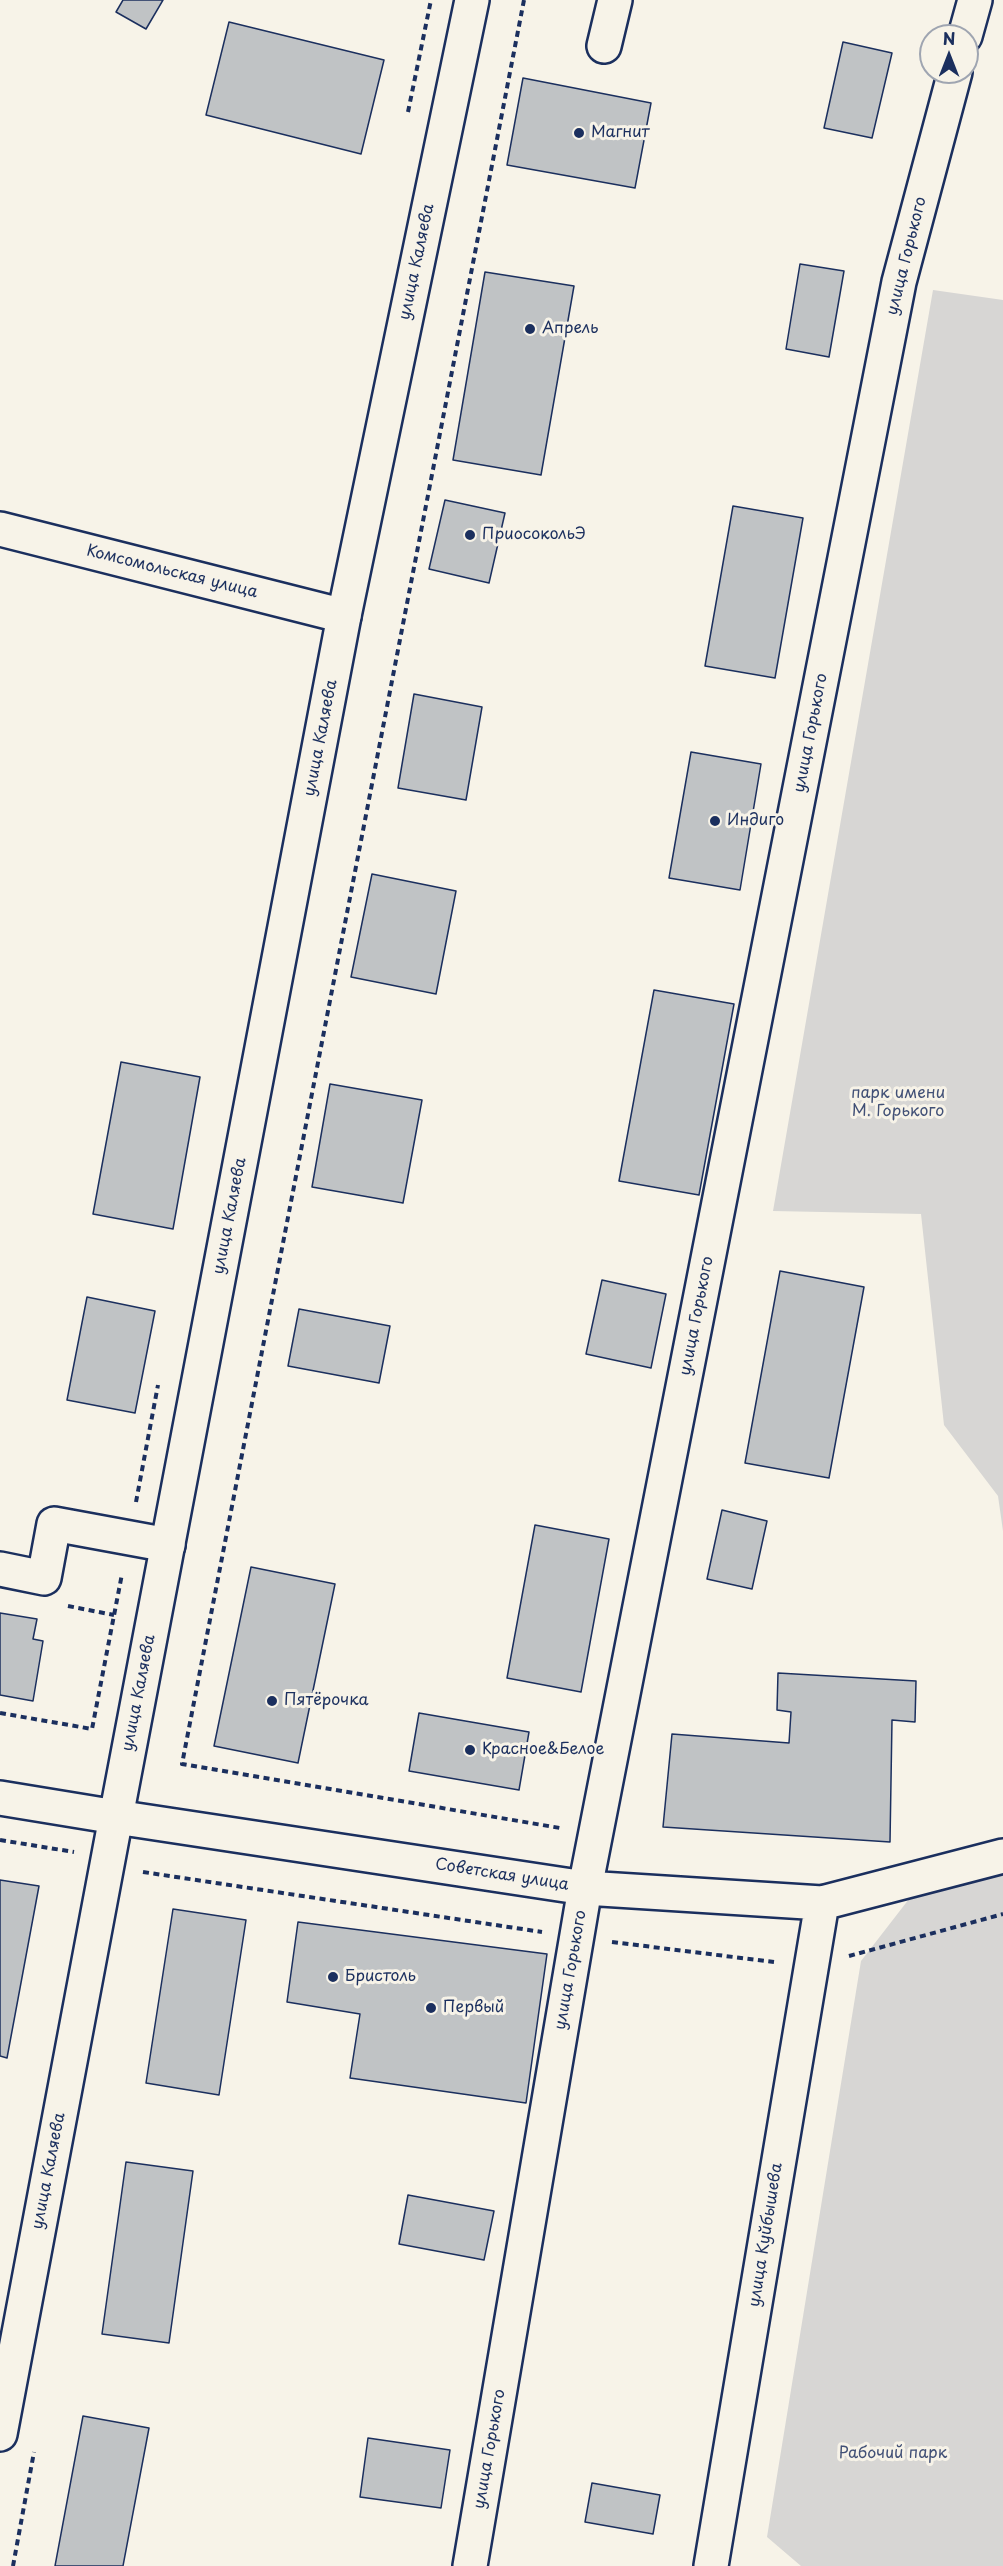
<!DOCTYPE html>
<html>
<head>
<meta charset="utf-8">
<style>
	body { margin:0 }
	#map { position:relative; width:1003px; height:2566px; overflow:hidden; background:#f7f3e8; font-family:"Playpen Sans",sans-serif }
	canvas { display:block }
	.north { position:absolute; left:919px; top:24px; width:60px; height:60px; box-sizing:border-box; background:#f7f3e8; border:2px solid #9fa5b1; border-radius:50%; rotate:0deg; font-size:16px; font-weight:700; line-height:24px; text-align:center; color:#1b2f5e }
	.north::after { content:''; display:block; margin:auto; width:21px; height:27px; background:#1b2f5e; clip-path:polygon(50% 0,100% 100%,50% 72%,0 100%) }
</style>
</head>
<body>
<div id="map">
<canvas width="1003" height="2566"></canvas>
<div class="north">N</div>
</div>
<script>
const ctx = document.querySelector('canvas').getContext('2d');
ctx.lineJoin = 'round';
function fillPath(path, color) {
  ctx.fillStyle = color;
  ctx.fill(path, 'evenodd');
}
function strokePath(path, color, width, dash) {
  ctx.strokeStyle = color;
  ctx.lineWidth = width;
  ctx.lineCap = dash ? 'butt' : 'round';
  ctx.setLineDash(dash || []);
  ctx.stroke(path);
}
function write(font, color, halo, rows, align = 'center') {
  ctx.font = font + ' "Playpen Sans",sans-serif';
  ctx.lineWidth = 6;
  ctx.setLineDash([]);
  ctx.textBaseline = 'middle';
  ctx.strokeStyle = halo;
  ctx.fillStyle = color;
  for (const [text, x, y, turn = 0] of rows) {
    ctx.save();
    ctx.translate(x, y);
    ctx.rotate((+turn || 0) * Math.PI / 180);
    ctx.textAlign = isNaN(turn) ? turn : align;
    if (halo) ctx.strokeText(text, 0, 0);
    ctx.fillText(text, 0, 0);
    ctx.restore();
  }
}
fillPath(new Path2D(`
	M 933,290 L 1003,300 L 1003,1531 L 998,1496 L 944,1425 L 921,1214 L 773,1211 Z
	M 1003,1865 L 1003,2566 L 801,2566 L 767,2537 L 861,1961 L 909,1899 Z`), '#d7d6d4');
const building = new Path2D(`
	M 123,0 L 163,0 L 146,29 L 116,12 Z
	M 229,22 L 384,60 L 361,154 L 206,115 Z
	M 843,42 L 892,53 L 872,138 L 824,128 Z
	M 523,78 L 651,103 L 635,188 L 507,165 Z
	M 800,264 L 844,271 L 829,357 L 786,349 Z
	M 485,272 L 574,286 L 541,475 L 453,460 Z
	M 445,500 L 505,513 L 489,583 L 429,569 Z
	M 733,506 L 803,518 L 775,678 L 705,666 Z
	M 414,694 L 482,707 L 466,800 L 398,788 Z
	M 691,752 L 761,764 L 740,890 L 669,878 Z
	M 372,874 L 456,891 L 436,994 L 351,977 Z
	M 654,990 L 734,1004 L 699,1195 L 619,1181 Z
	M 121,1062 L 200,1077 L 173,1229 L 93,1214 Z
	M 330,1084 L 422,1100 L 403,1203 L 312,1187 Z
	M 780,1271 L 864,1287 L 829,1478 L 745,1463 Z
	M 602,1280 L 666,1294 L 651,1368 L 586,1354 Z
	M 87,1297 L 155,1311 L 135,1413 L 67,1400 Z
	M 299,1309 L 390,1326 L 379,1383 L 288,1366 Z
	M 722,1510 L 767,1521 L 752,1589 L 707,1579 Z
	M 535,1525 L 609,1539 L 581,1692 L 507,1678 Z
	M 251,1567 L 335,1584 L 298,1763 L 214,1746 Z
	M 0,1613 L 37,1619 L 33,1639 L 43,1641 L 33,1701 L 0,1695 Z
	M 778,1673 L 916,1681 L 915,1722 L 892,1720 L 890,1842 L 663,1827 L 672,1734 L 789,1743 L 791,1712 L 777,1710 Z
	M 419,1713 L 529,1732 L 519,1790 L 409,1771 Z
	M 0,1880 L 39,1886 L 7,2058 L 0,2056 Z
	M 173,1909 L 246,1920 L 219,2095 L 146,2083 Z
	M 298,1922 L 547,1954 L 526,2103 L 350,2078 L 360,2014 L 287,2002 Z
	M 126,2162 L 193,2171 L 169,2343 L 102,2334 Z
	M 408,2195 L 494,2211 L 484,2260 L 399,2244 Z
	M 83,2416 L 149,2428 L 123,2566 L 55,2566 Z
	M 368,2438 L 450,2450 L 441,2508 L 360,2497 Z
	M 592,2483 L 660,2495 L 653,2534 L 585,2522 Z`);
fillPath(building, '#c0c3c5');
strokePath(building, '#1b2f5e', 1.5);
const minor = new Path2D(`
	M 965,36 L 975,0
	M 604,46 L 615,0
	M 0,529 L 344,616
	M 0,1569 L 44,1578 L 54,1524 L 168,1545
	M 0,2434 L 116,1817 L 585,1888 L 822,1903 L 1003,1856
	M 470,2566 L 585,1888 L 899,282 L 955,72
	M 711,2566 L 822,1903`);
const major = new Path2D(`
	M 0,1798 L 116,1817 L 344,616 L 472,0`);
strokePath(minor, '#1b2f5e', 38);
strokePath(major, '#1b2f5e', 38);
strokePath(new Path2D(`
	M 524,0 L 182,1764 L 560,1828
	M 408,112 L 431,0
	M 136,1502 L 158,1385
	M 68,1606 L 114,1615
	M 0,1713 L 92,1729 L 122,1574
	M 0,1840 L 74,1852
	M 143,1872 L 542,1932
	M 612,1942 L 774,1962
	M 849,1956 L 1003,1914
	M 13,2566 L 34,2452`), '#1b2f5e', 4, [6, 4.5]);
strokePath(minor, '#f7f3e8', 33);
strokePath(major, '#f7f3e8', 33);
for (const [x, y, r, color] of [
	[579,133,6,"#1b2f5e"],
	[530,329,6,"#1b2f5e"],
	[470,535,6,"#1b2f5e"],
	[715,821,6,"#1b2f5e"],
	[272,1701,6,"#1b2f5e"],
	[470,1750,6,"#1b2f5e"],
	[333,1977,6,"#1b2f5e"],
	[431,2008,6,"#1b2f5e"]
]) {
  const dot = new Path2D();
  dot.arc(x, y, r, 0, 2 * Math.PI);
  ctx.fillStyle = color;
  ctx.fill(dot);
  strokePath(dot, '#f7f3e8', 2);
}
write('16px', '#1b2f5e', '#f7f3e8', [
	["Магнит",591,133],
	["Апрель",542,329],
	["ПриосокольЭ",482,535],
	["Индиго",727,821],
	["Пятёрочка",284,1701],
	["Красное&Белое",482,1750],
	["Бристоль",345,1977],
	["Первый",443,2008]
], 'left');
write('16px', '#1b2f5e', '#f7f3e8', [
	["улица Горького",907,256,-76],
	["улица Каляева",417,262,-78],
	["Комсомольская улица",172,572,14],
	["улица Горького",811,733,-79],
	["улица Каляева",321,738,-79],
	["улица Каляева",230,1216,-79],
	["улица Горького",697,1316,-79],
	["улица Каляева",139,1693,-79],
	["Советская улица",502,1875,9],
	["улица Горького",571,1970,-80],
	["улица Каляева",49,2171,-79],
	["улица Куйбышева",766,2235,-81],
	["улица Горького",490,2449,-80]
]);
write('16px', '#415076', '#f7f3e8', [
	["парк имени",898,1094],
	["М. Горького",898,1112],
	["Рабочий парк",893,2454]
]);
</script>
</body>
</html>
